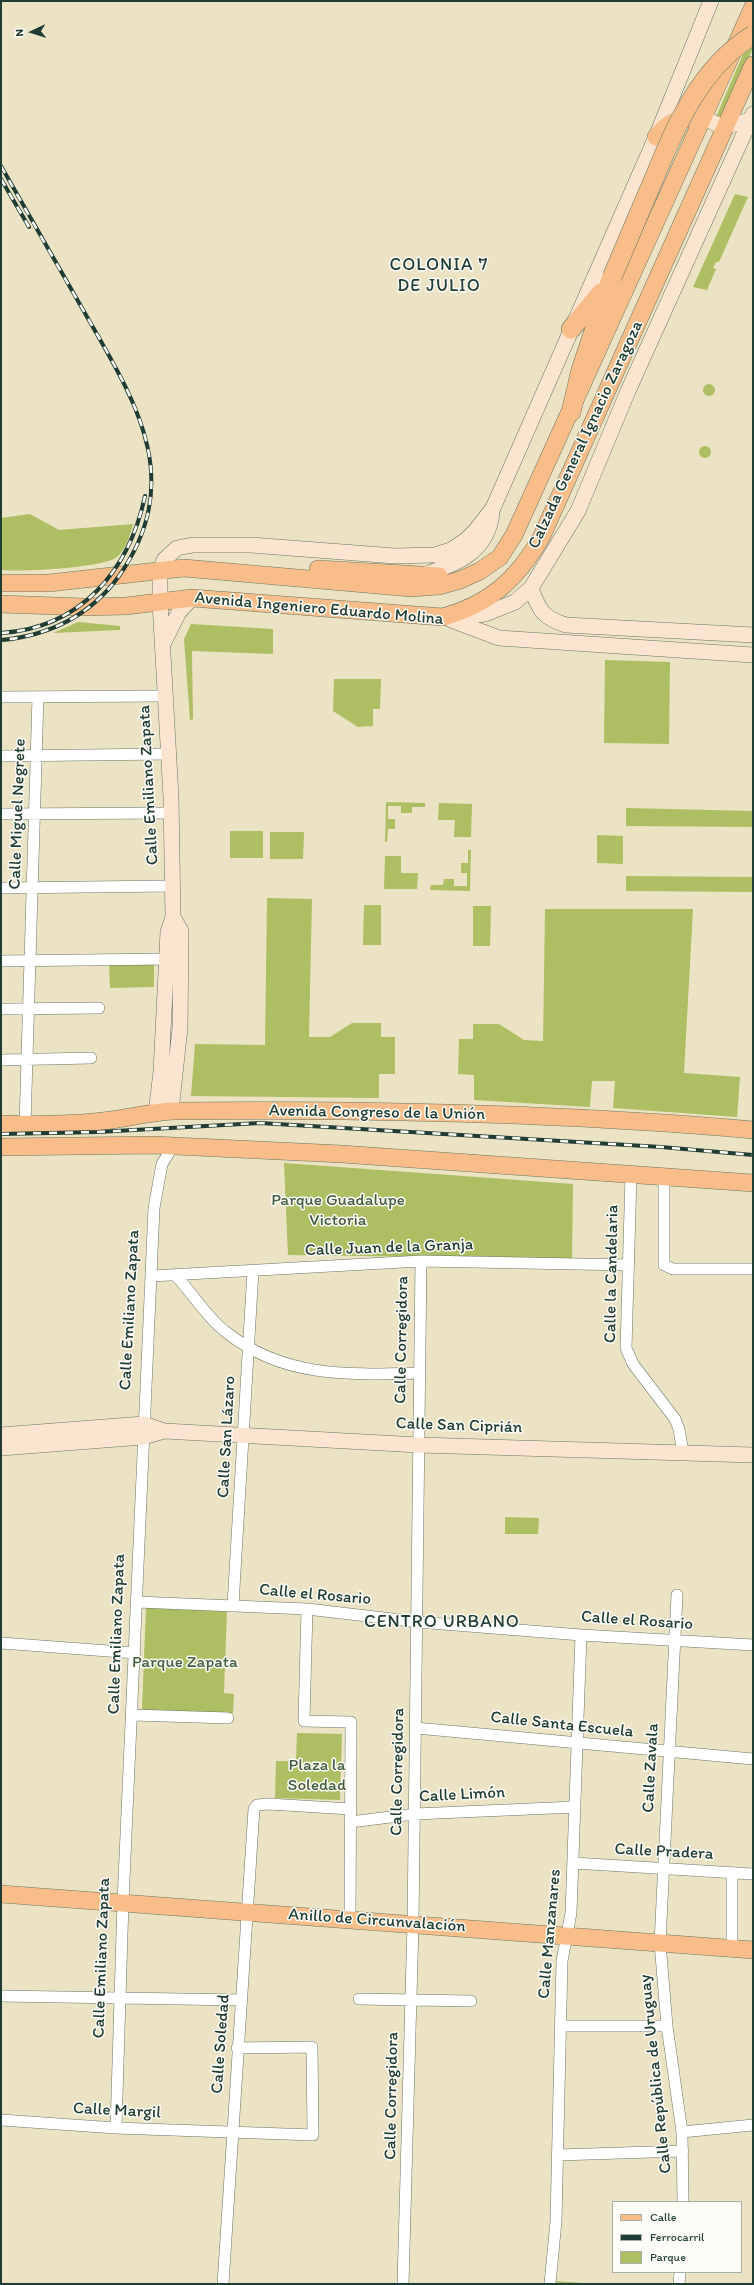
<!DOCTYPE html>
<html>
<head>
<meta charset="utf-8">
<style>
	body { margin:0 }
	#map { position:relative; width:754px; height:2285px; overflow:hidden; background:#ebe3c3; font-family:Itim,sans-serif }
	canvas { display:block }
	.frame { position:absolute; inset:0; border:2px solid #1f3d34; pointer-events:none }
	.legend { position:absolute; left:612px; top:2201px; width:130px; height:72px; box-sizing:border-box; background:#fdfcf7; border:1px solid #a4b0a9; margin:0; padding:5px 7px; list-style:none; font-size:12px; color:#1f3d34 }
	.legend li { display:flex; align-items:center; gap:8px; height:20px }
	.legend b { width:20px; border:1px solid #a4b0a9 }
	.north { position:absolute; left:12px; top:12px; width:40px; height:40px; -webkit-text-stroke:3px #fdfcf7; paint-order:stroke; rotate:266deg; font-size:11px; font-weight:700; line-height:16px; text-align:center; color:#1f3d34 }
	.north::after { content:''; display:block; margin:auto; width:14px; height:18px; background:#1f3d34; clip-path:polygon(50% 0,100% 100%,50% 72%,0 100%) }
</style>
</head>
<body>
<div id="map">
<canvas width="754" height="2285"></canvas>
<div class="frame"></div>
<ul class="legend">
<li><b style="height:5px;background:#f8bd89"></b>Calle</li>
<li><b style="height:5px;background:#1f3d34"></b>Ferrocarril</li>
<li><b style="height:11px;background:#adbf62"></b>Parque</li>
</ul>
<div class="north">N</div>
</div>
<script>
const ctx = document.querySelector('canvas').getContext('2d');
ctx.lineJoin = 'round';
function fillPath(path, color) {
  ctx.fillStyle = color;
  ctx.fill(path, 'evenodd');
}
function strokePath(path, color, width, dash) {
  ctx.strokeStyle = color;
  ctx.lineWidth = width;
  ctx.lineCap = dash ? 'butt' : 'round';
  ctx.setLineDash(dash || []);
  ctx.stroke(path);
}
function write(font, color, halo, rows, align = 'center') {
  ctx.font = font + ' Itim,sans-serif';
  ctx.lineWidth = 3;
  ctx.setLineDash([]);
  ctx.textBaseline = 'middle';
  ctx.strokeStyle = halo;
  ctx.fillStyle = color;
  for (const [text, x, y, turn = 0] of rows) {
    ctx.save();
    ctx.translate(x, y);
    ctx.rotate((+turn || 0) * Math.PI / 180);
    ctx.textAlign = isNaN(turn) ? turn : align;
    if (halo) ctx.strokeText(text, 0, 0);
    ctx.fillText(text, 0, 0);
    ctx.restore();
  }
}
fillPath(new Path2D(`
	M 753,31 L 753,48 L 721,120 L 716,117 Z
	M 735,194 L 748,197 L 719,262 L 716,262 L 713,268 L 716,269 L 707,290 L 693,287 Z
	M703 390a6 6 0 1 1 12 0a6 6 0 1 1-12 0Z
	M699 452a6 6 0 1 1 12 0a6 6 0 1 1-12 0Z
	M 30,514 L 59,530 L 133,524 C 130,536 126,549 117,557 C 103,568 21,572 1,570 L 1,518 Z
	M 78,622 L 120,626 L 120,630 L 53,633 Z
	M 191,624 L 273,629 L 273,654 L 192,651 L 193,719 L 190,720 L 184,639 Z
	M 605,660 L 670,662 L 669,744 L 604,743 Z
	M 334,679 L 381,679 L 380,709 L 373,709 L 373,726 L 358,727 L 333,711 Z
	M 386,802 L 425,803 L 425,807 L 412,807 L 412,813 L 401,813 L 401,806 L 388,806 L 388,819 L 395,819 L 395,829 L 388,829 L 387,842 L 385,842 Z
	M 439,803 L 472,804 L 471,837 L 454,837 L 455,820 L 438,820 Z
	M 626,808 L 753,811 L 753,827 L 626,826 Z
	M 230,831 L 263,831 L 263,858 L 230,858 Z
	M 270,832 L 304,832 L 303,859 L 270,859 Z
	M 597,835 L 623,836 L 623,864 L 597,863 Z
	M 468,850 L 471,850 L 470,891 L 430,890 L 431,885 L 443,885 L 444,879 L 454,879 L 454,886 L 467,886 L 467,873 L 461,873 L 461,863 L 468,863 Z
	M 385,856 L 401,856 L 401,873 L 418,873 L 417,889 L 384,889 Z
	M 626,876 L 753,877 L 753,892 L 626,891 Z
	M 267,898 L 312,899 L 309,1037 L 330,1037 L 352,1023 L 381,1023 L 381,1037 L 395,1037 L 395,1074 L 379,1074 L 379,1098 L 191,1096 L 195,1044 L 265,1045 Z
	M 364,905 L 381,905 L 381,945 L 363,945 Z
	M 473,906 L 491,906 L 490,946 L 473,946 Z
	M 545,909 L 693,909 L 684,1073 L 740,1077 L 737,1117 L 613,1108 L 615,1081 L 592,1081 L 590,1107 L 474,1100 L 474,1075 L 458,1074 L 459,1039 L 473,1039 L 473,1024 L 499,1024 L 524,1040 L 543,1041 Z
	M 154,963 L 154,987 L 110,988 L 109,964 Z
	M 284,1163 L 573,1184 L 572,1259 L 288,1255 Z
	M 505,1517 L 539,1518 L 538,1534 L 505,1534 Z
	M 146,1607 L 227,1610 L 224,1693 L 234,1694 L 233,1713 L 142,1710 Z
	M 297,1733 L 342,1734 L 340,1800 L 275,1798 L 276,1761 L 296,1761 Z
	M 555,2281 L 597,2284 L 555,2284 Z`), '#adbf62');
const street = new Path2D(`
	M 1,697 L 164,696
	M 1,756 L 168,754
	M 1,814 L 171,813
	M 1,888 L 172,886
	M 1,961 L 166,959
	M 1,1009 L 99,1008
	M 1,1060 L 91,1058
	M 25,1124 L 38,697
	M 631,1175 L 626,1348 L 633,1364 L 675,1419 L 679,1429 L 683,1453
	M 664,1177 L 664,1265 L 673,1269 L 753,1269
	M 175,1275 C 193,1293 205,1316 226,1332 C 283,1378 349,1375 418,1373
	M 151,1276 L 421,1261 L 628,1265
	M 677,1595 L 660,1943 L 667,2026 L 682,2132 L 683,2202
	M 137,1602 L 307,1609 L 418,1622 L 581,1635 L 753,1645
	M 233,1605 L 253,1271
	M 307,1609 L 304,1721 L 351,1722 L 350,1919
	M 1,1643 L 135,1653
	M 133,1715 L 228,1718
	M 416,1728 L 753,1759
	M 350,1822 L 415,1814 L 575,1807
	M 573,1863 L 753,1874
	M 732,1948 L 732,1873
	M 1,1996 L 241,2000
	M 359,1999 L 471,2001
	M 561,2026 L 667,2026
	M 1,2120 L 116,2128 L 313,2135 L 312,2047 L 237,2048
	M 116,2128 L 123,1902 L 154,1208 L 162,1164 L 173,1146
	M 682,2132 L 753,2125
	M 558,2155 L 683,2151
	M 223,2284 L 254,1809 L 257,1805 L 269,1804 L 350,1809
	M 403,2284 L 413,1924 L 421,1261
	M 550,2284 L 556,2221 L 562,1961 L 571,1913 L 581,1635
	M 679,2284 L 680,2272`);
const secondary = new Path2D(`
	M 696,109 C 715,129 725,128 750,120
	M 423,575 C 457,564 488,552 492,513
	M 531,588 C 539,610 543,618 566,625 L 753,635
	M 450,617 L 485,614 L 515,602 L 531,588 L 578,511 L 628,391 L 753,114
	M 451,620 L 499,638 L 753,655
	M 163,644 L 179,612 L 192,598
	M 171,1111 L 180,1028 L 181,931 L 173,917
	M 156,1113 L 161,1072 L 168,932 L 173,917 L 171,797 L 160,602 L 160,572 L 164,560 L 177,548 L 193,545 L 251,545 L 395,556 L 435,555 L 451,550 L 466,540 L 476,530 L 493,508 L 656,137 L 711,1
	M 1,1435 L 144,1424 L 164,1431 L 419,1445 L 753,1455
	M 1,1448 L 143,1437 L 164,1431`);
const primary = new Path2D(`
	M 656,137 C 666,125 674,119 690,118
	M 318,569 L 439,576
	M 1,583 L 49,583 L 184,568 L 411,588 L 439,586 L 460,580 L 480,571 L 500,557 L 514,535 L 753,7
	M 1,604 L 84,607 L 126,606 L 192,598 L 443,617 C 490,604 517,579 541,538 L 753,65
	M 1,1124 C 37,1125 75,1125 111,1120 C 132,1117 153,1112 174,1111 C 367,1109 561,1113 753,1130
	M 1,1147 L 154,1145 L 342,1154 L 753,1183
	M 1,1894 L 753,1950`);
const highway = new Path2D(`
	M 571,329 L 601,293
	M 571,412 L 581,370 L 612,277`);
strokePath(street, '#676', 12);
strokePath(secondary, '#676', 16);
strokePath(primary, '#676', 18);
strokePath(highway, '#676', 20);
strokePath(street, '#fff', 11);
strokePath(secondary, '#fce5d0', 15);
strokePath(primary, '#f8bd89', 17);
strokePath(highway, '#f8bd89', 19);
const rail = new Path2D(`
	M 1,166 C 28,214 55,261 82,308 C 133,398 188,477 119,576 C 91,615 49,636 1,640
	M 1,179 L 29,227
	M 1,633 C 81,628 129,571 145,496
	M 1,1134 L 98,1132 L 260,1123 L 661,1147 L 753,1155`);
strokePath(rail, '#1f3d34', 4);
strokePath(rail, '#fdfcf7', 2.5, [8]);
const highwayBridge = new Path2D(`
	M 612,277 C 626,245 639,213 653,181 C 676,125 700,68 753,35`);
strokePath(highwayBridge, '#676', 20, []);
strokePath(highwayBridge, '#f8bd89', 19);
write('17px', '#1f3d34', '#fdfcf7', [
	["Calzada General Ignacio Zaragoza",586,435,-65],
	["Avenida Ingeniero Eduardo Molina",319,609,5],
	["Calle Emiliano Zapata",149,785,-93],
	["Calle Miguel Negrete",18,814,-88],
	["Avenida Congreso de la Unión",377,1113,1],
	["Calle Juan de la Granja",389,1248,-2],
	["Calle la Candelaria",612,1274,-89],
	["Calle Emiliano Zapata",130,1310,-87],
	["Calle Corregidora",402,1340,-89],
	["Calle San Ciprián",459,1426,2],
	["Calle San Lázaro",227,1437,-87],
	["Calle el Rosario",315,1595,5],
	["Calle el Rosario",637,1621,4],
	["Calle Emiliano Zapata",117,1634,-88],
	["Calle Santa Escuela",562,1725,6],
	["Calle Zavala",651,1768,-87],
	["Calle Corregidora",398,1772,-89],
	["Calle Limón",462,1795,-3],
	["Calle Pradera",664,1852,3],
	["Anillo de Circunvalación",377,1921,4],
	["Calle Manzanares",550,1934,-85],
	["Calle Emiliano Zapata",102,1958,-88],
	["Calle Soledad",221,2044,-86],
	["Calle República de Uruguay",656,2074,-96],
	["Calle Corregidora",392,2096,-89],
	["Calle Margil",117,2111,3]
]);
write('17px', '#425e40', '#fdfcf7', [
	["Parque Guadalupe",338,1201],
	["Victoria",338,1221],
	["Parque Zapata",185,1663],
	["Plaza la",317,1766],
	["Soledad",317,1786]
]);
ctx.letterSpacing = '1px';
write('18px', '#1f3d34', '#fdfcf7', [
	["COLONIA 7",439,265],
	["DE JULIO",439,286],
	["CENTRO URBANO",442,1622]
]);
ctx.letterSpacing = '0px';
</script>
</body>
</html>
